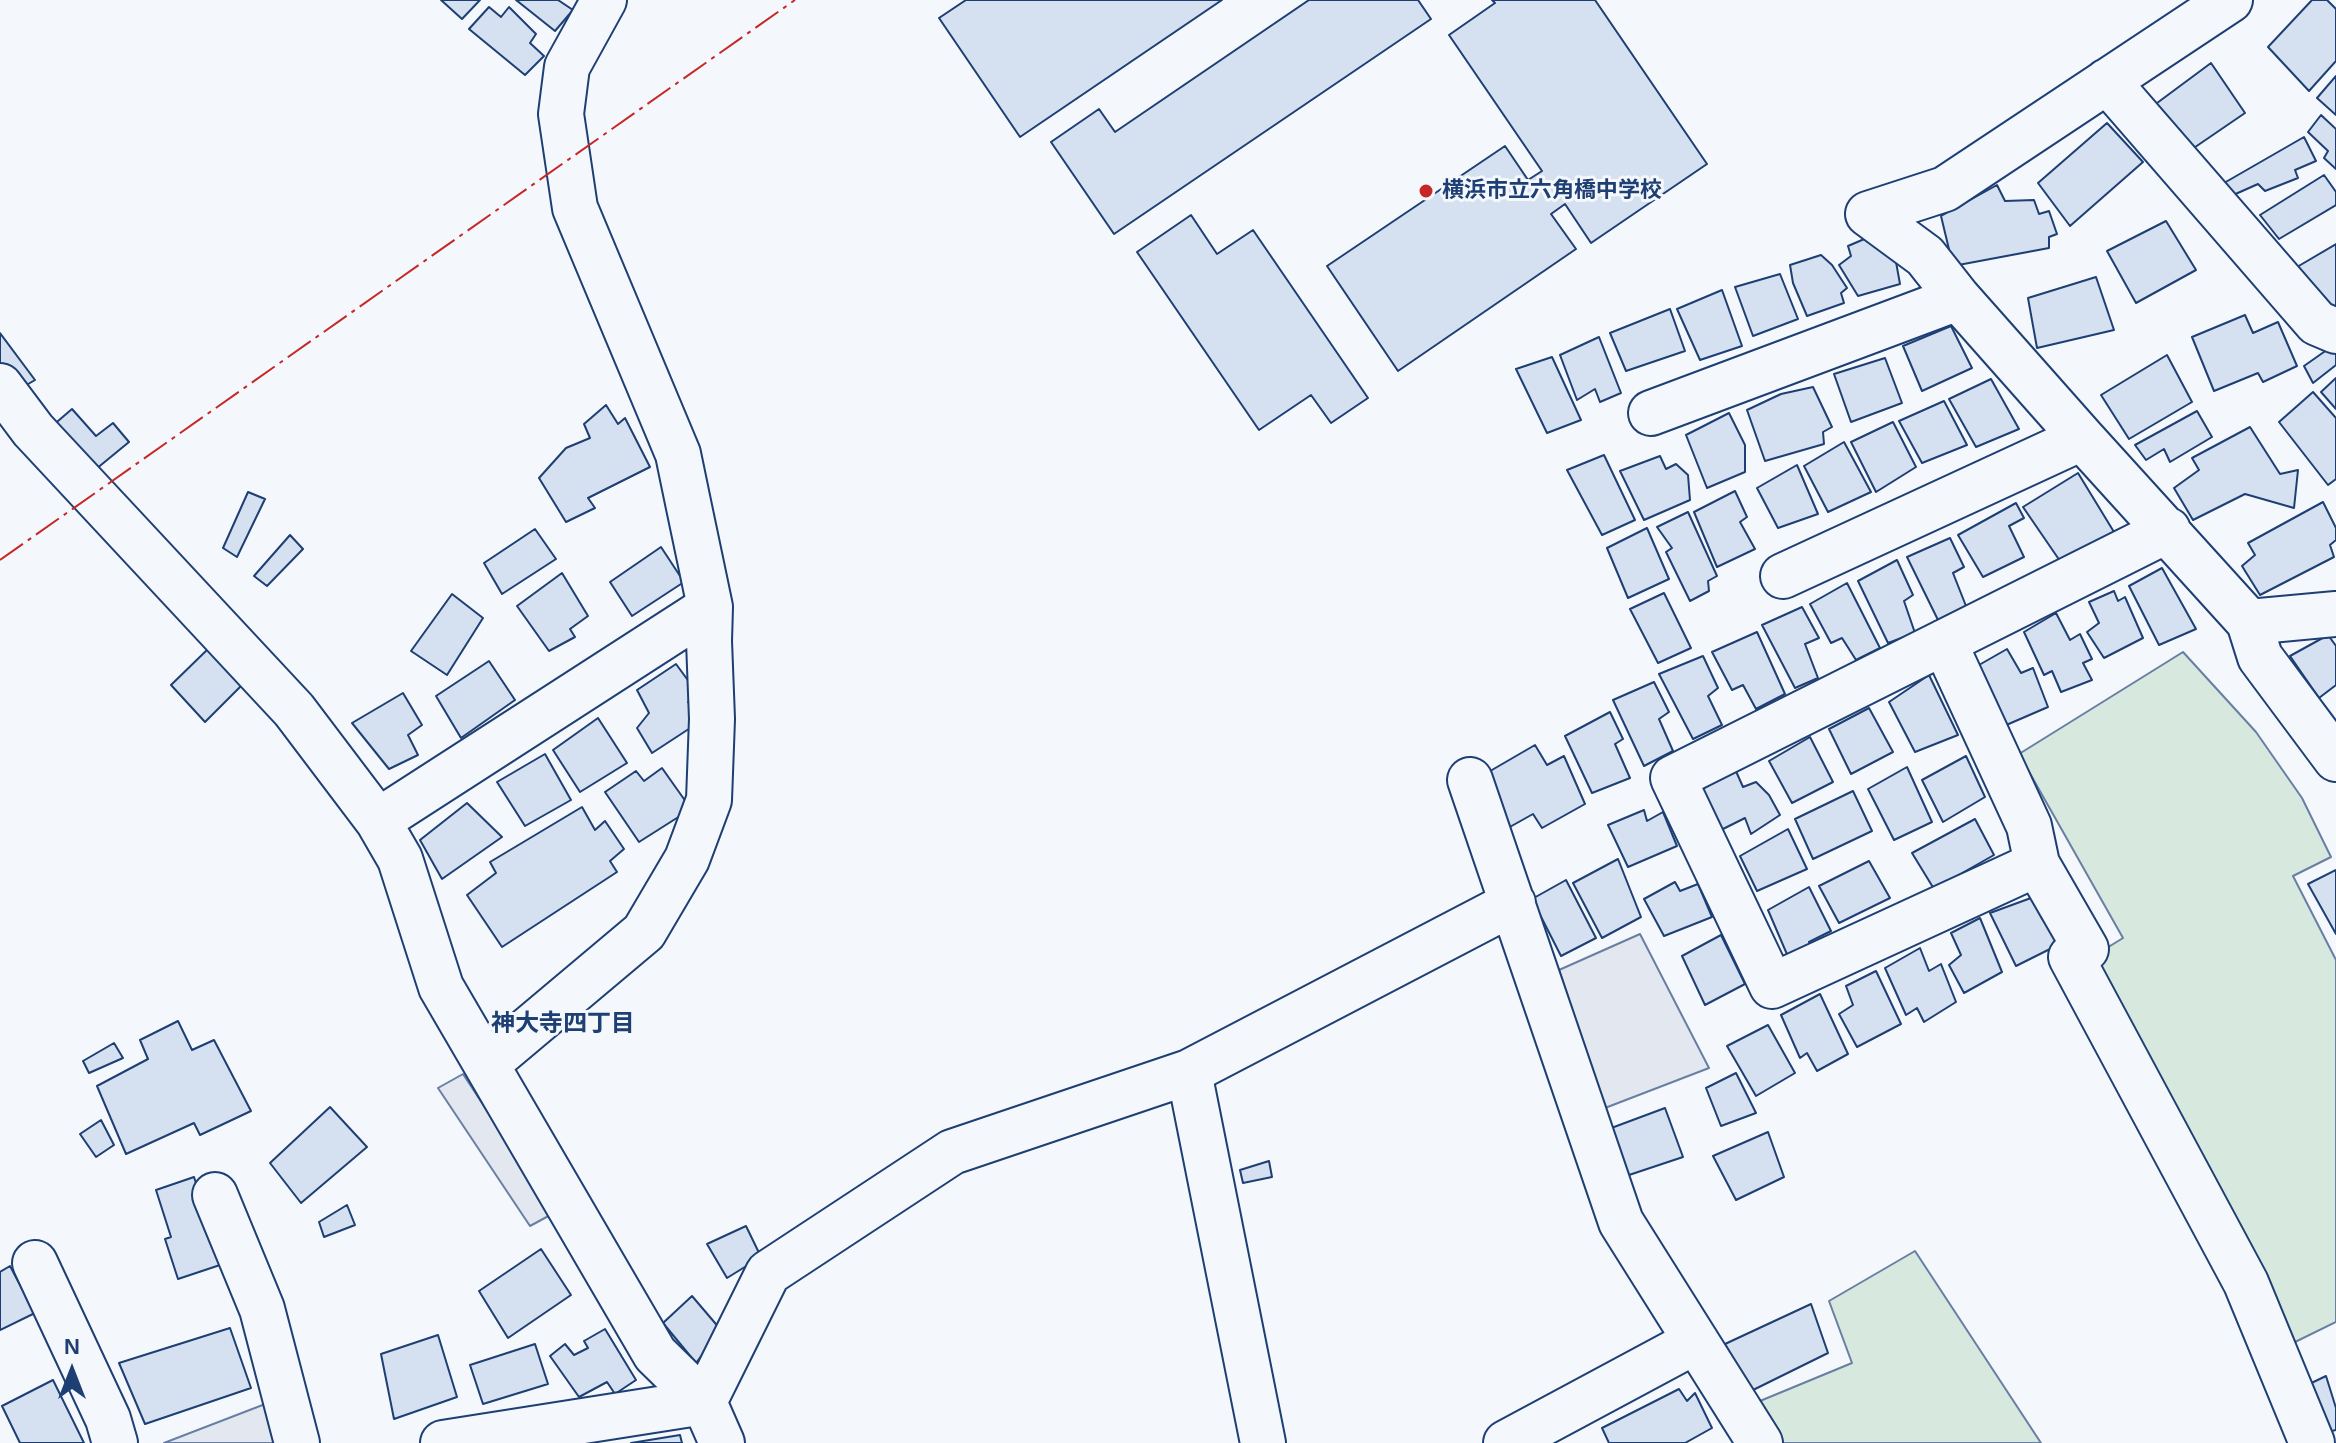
<!DOCTYPE html>
<html>
<head>
<meta charset="utf-8">
<style>
	body { margin:0 }
	#map { position:relative; width:2336px; height:1443px; overflow:hidden; background:#f4f7fb; font-family:Helvetica,sans-serif }
	canvas { display:block }
	.north { position:absolute; left:32px; top:1331px; width:80px; height:80px; -webkit-text-stroke:6px #f4f7fb; paint-order:stroke; rotate:0deg; font-size:22px; font-weight:700; line-height:32px; text-align:center; color:#1d3f73 }
	.north::after { content:''; display:block; margin:auto; width:28px; height:36px; background:#1d3f73; clip-path:polygon(50% 0,100% 100%,50% 72%,0 100%) }
</style>
</head>
<body>
<div id="map">
<canvas width="2336" height="1443"></canvas>
<div class="north">N</div>
</div>
<script>
const ctx = document.querySelector('canvas').getContext('2d');
ctx.lineJoin = 'round';
function fillPath(path, color) {
  ctx.fillStyle = color;
  ctx.fill(path, 'evenodd');
}
function strokePath(path, color, width, dash) {
  ctx.strokeStyle = color;
  ctx.lineWidth = width;
  ctx.lineCap = dash ? 'butt' : 'round';
  ctx.setLineDash(dash || []);
  ctx.stroke(path);
}
function write(font, color, halo, rows, align = 'center') {
  ctx.font = font + ' Helvetica,"Noto Sans JP",sans-serif';
  ctx.lineWidth = 6;
  ctx.setLineDash([]);
  ctx.textBaseline = 'middle';
  ctx.strokeStyle = halo;
  ctx.fillStyle = color;
  for (const [text, x, y, turn = 0] of rows) {
    ctx.save();
    ctx.translate(x, y);
    ctx.rotate((+turn || 0) * Math.PI / 180);
    ctx.textAlign = isNaN(turn) ? turn : align;
    if (halo) ctx.strokeText(text, 0, 0);
    ctx.fillText(text, 0, 0);
    ctx.restore();
  }
}
const green = new Path2D(`
	M 2183,652 L 2256,732 L 2302,798 L 2331,857 L 2293,876 L 2336,960 L 2336,1322 L 2291,1344 L 2089,959 L 2123,938 L 2019,754 Z
	M 1915,1251 L 2041,1443 L 1781,1443 L 1760,1401 L 1852,1363 L 1829,1301 Z`);
fillPath(green, '#d7e8df');
strokePath(green, '#687fa3', 2);
const parking = new Path2D(`
	M 1640,934 L 1709,1068 L 1605,1108 L 1559,970 Z
	M 463,1074 L 554,1213 L 530,1226 L 438,1088 Z
	M 273,1401 L 285,1443 L 164,1443 Z`);
fillPath(parking, '#e3e8f0');
strokePath(parking, '#687fa3', 2);
const building = new Path2D(`
	M 441,0 L 480,0 L 462,19 Z
	M 516,0 L 558,0 L 573,10 L 555,31 Z
	M 966,0 L 1222,0 L 1020,137 L 939,18 Z
	M 1309,0 L 1418,0 L 1431,19 L 1114,234 L 1051,142 L 1099,109 L 1115,132 Z
	M 1492,0 L 1595,0 L 1707,164 L 1591,243 L 1565,204 L 1551,214 L 1576,249 L 1398,371 L 1327,266 L 1505,146 L 1528,180 L 1542,171 L 1449,35 L 1495,3 Z
	M 2312,0 L 2327,0 L 2336,9 L 2336,61 L 2309,91 L 2268,47 Z
	M 489,7 L 501,17 L 509,7 L 536,34 L 530,43 L 544,56 L 525,75 L 469,29 Z
	M 2211,63 L 2245,113 L 2185,154 L 2153,106 Z
	M 2336,76 L 2336,115 L 2317,98 Z
	M 2321,115 L 2336,129 L 2336,169 L 2324,158 L 2328,151 L 2308,132 Z
	M 2107,123 L 2143,162 L 2070,226 L 2038,183 Z
	M 2304,137 L 2316,161 L 2295,170 L 2298,178 L 2265,191 L 2258,184 L 2231,196 L 2224,183 Z
	M 2324,175 L 2336,192 L 2336,205 L 2279,239 L 2260,215 Z
	M 1997,185 L 2005,201 L 2034,200 L 2039,214 L 2049,211 L 2057,234 L 2049,237 L 2049,248 L 1953,266 L 1941,216 Z
	M 1191,215 L 1217,254 L 1253,230 L 1368,398 L 1331,423 L 1311,395 L 1259,430 L 1137,252 Z
	M 2166,221 L 2196,270 L 2136,303 L 2107,251 Z
	M 1869,237 L 1896,262 L 1900,284 L 1858,296 L 1839,265 L 1851,256 L 1848,246 Z
	M 2336,244 L 2336,316 L 2297,267 Z
	M 1821,255 L 1832,265 L 1847,288 L 1841,293 L 1844,303 L 1807,316 L 1793,283 L 1790,265 Z
	M 1780,274 L 1798,319 L 1753,336 L 1735,287 Z
	M 2096,277 L 2114,330 L 2037,348 L 2028,298 Z
	M 1722,290 L 1742,346 L 1700,360 L 1677,309 Z
	M 1670,309 L 1685,351 L 1626,371 L 1610,333 Z
	M 2245,315 L 2253,333 L 2278,322 L 2297,366 L 2263,382 L 2258,373 L 2214,391 L 2192,337 Z
	M 1951,326 L 1972,368 L 1922,391 L 1903,346 Z
	M 0,333 L 35,380 L 18,390 L 0,365 Z
	M 1599,337 L 1621,393 L 1600,402 L 1595,389 L 1577,400 L 1560,355 Z
	M 2331,347 L 2336,351 L 2336,365 L 2313,383 L 2304,366 Z
	M 2167,355 L 2192,402 L 2129,439 L 2101,395 Z
	M 1552,357 L 1581,420 L 1547,433 L 1516,369 Z
	M 1885,358 L 1902,403 L 1851,422 L 1834,374 Z
	M 2336,378 L 2336,409 L 2321,392 Z
	M 1991,379 L 2019,429 L 1976,447 L 1949,399 Z
	M 1813,387 L 1832,427 L 1823,432 L 1824,444 L 1765,461 L 1747,410 L 1781,394 Z
	M 2313,392 L 2336,418 L 2336,479 L 2328,485 L 2279,422 Z
	M 1944,401 L 1967,445 L 1922,463 L 1899,421 Z
	M 606,405 L 618,424 L 625,418 L 650,467 L 588,498 L 595,508 L 566,522 L 539,478 L 566,448 L 590,438 L 584,424 Z
	M 72,409 L 96,436 L 113,423 L 129,442 L 90,474 L 51,427 Z
	M 2197,411 L 2212,437 L 2170,462 L 2164,449 L 2146,460 L 2135,445 Z
	M 1729,413 L 1745,445 L 1745,472 L 1707,488 L 1686,435 Z
	M 1893,422 L 1916,467 L 1876,492 L 1851,442 Z
	M 2250,427 L 2280,474 L 2298,470 L 2294,508 L 2245,494 L 2193,520 L 2174,488 L 2199,470 L 2192,458 Z
	M 1844,442 L 1871,492 L 1828,512 L 1804,466 Z
	M 1604,455 L 1635,520 L 1602,535 L 1567,470 Z
	M 1660,456 L 1666,469 L 1676,464 L 1688,475 L 1690,500 L 1644,520 L 1620,471 Z
	M 1797,465 L 1818,514 L 1778,528 L 1757,488 Z
	M 2078,473 L 2114,532 L 2060,561 L 2023,507 Z
	M 1735,491 L 1747,517 L 1740,522 L 1755,549 L 1717,567 L 1694,512 Z
	M 248,492 L 265,499 L 237,557 L 223,548 Z
	M 2323,502 L 2336,528 L 2336,540 L 2330,545 L 2334,557 L 2260,595 L 2242,566 L 2255,555 L 2248,543 Z
	M 2016,503 L 2024,518 L 2009,526 L 2024,557 L 1983,577 L 1958,535 Z
	M 1688,512 L 1717,576 L 1708,581 L 1709,591 L 1690,601 L 1666,552 L 1672,548 L 1657,527 Z
	M 1647,528 L 1669,579 L 1628,598 L 1607,548 Z
	M 535,529 L 556,559 L 502,594 L 484,563 Z
	M 290,535 L 303,549 L 267,586 L 254,576 Z
	M 1950,538 L 1964,567 L 1953,573 L 1966,606 L 1938,620 L 1907,557 Z
	M 661,547 L 684,582 L 632,616 L 610,582 Z
	M 1897,560 L 1913,595 L 1904,601 L 1915,633 L 1888,643 L 1858,581 Z
	M 2162,568 L 2196,629 L 2159,645 L 2129,586 Z
	M 562,573 L 588,616 L 570,629 L 575,637 L 549,651 L 517,606 Z
	M 1847,583 L 1880,648 L 1856,660 L 1842,638 L 1831,643 L 1810,604 Z
	M 2114,591 L 2118,601 L 2125,597 L 2143,638 L 2104,658 L 2087,632 L 2099,623 L 2089,602 Z
	M 1664,593 L 1691,648 L 1658,663 L 1630,609 Z
	M 452,594 L 483,618 L 447,675 L 411,651 Z
	M 1802,607 L 1819,638 L 1805,644 L 1818,678 L 1795,688 L 1762,625 Z
	M 2056,613 L 2070,640 L 2080,634 L 2092,659 L 2083,663 L 2092,680 L 2061,692 L 2052,671 L 2044,675 L 2024,632 Z
	M 1757,632 L 1785,694 L 1756,709 L 1743,685 L 1732,690 L 1712,652 Z
	M 2328,635 L 2336,646 L 2336,685 L 2319,698 L 2290,656 Z
	M 208,649 L 241,686 L 205,722 L 171,685 Z
	M 2007,649 L 2021,673 L 2033,668 L 2048,707 L 2004,726 L 1979,665 Z
	M 1703,656 L 1718,688 L 1708,696 L 1722,725 L 1693,739 L 1659,674 Z
	M 489,661 L 515,700 L 461,738 L 436,696 Z
	M 676,664 L 698,694 L 688,702 L 701,721 L 652,753 L 637,728 L 649,713 L 637,690 Z
	M 1929,675 L 1958,735 L 1915,752 L 1889,702 Z
	M 1654,682 L 1669,712 L 1659,719 L 1673,751 L 1644,766 L 1613,700 Z
	M 403,693 L 422,725 L 408,735 L 418,755 L 389,769 L 352,723 Z
	M 1869,708 L 1893,752 L 1851,774 L 1829,729 Z
	M 1610,712 L 1623,739 L 1615,744 L 1630,778 L 1592,793 L 1565,736 Z
	M 598,718 L 627,763 L 580,792 L 553,750 Z
	M 1810,737 L 1833,782 L 1792,803 L 1769,761 Z
	M 1535,745 L 1547,765 L 1564,756 L 1585,804 L 1542,828 L 1533,814 L 1508,828 L 1485,774 Z
	M 545,754 L 571,800 L 525,826 L 497,782 Z
	M 1966,756 L 1985,797 L 1943,822 L 1922,780 Z
	M 1907,767 L 1932,822 L 1894,840 L 1868,789 Z
	M 662,768 L 691,809 L 639,842 L 605,792 L 636,771 L 644,781 Z
	M 1735,769 L 1743,787 L 1756,782 L 1769,795 L 1780,815 L 1751,834 L 1745,818 L 1721,830 L 1701,790 Z
	M 1853,791 L 1872,831 L 1813,859 L 1795,819 Z
	M 467,803 L 502,837 L 442,879 L 420,840 Z
	M 582,807 L 595,830 L 605,821 L 624,849 L 610,861 L 617,872 L 502,947 L 467,895 L 496,873 L 490,862 Z
	M 1644,810 L 1647,821 L 1663,812 L 1677,846 L 1628,867 L 1608,825 Z
	M 1975,819 L 1994,855 L 1934,889 L 1912,853 Z
	M 1788,829 L 1807,869 L 1757,891 L 1740,856 Z
	M 1618,859 L 1641,917 L 1602,938 L 1573,883 Z
	M 1869,861 L 1890,898 L 1839,923 L 1819,886 Z
	M 2336,870 L 2336,934 L 2308,884 Z
	M 1566,880 L 1596,938 L 1561,956 L 1532,899 Z
	M 1675,882 L 1680,891 L 1698,884 L 1712,917 L 1664,936 L 1644,899 Z
	M 1809,887 L 1831,931 L 1809,942 L 1812,949 L 1789,959 L 1768,910 Z
	M 2031,898 L 2043,920 L 2055,916 L 2068,940 L 2016,966 L 1990,913 Z
	M 1980,918 L 2002,972 L 1964,993 L 1949,965 L 1961,955 L 1951,933 Z
	M 1721,935 L 1745,984 L 1705,1005 L 1682,956 Z
	M 1920,948 L 1929,971 L 1941,964 L 1956,1002 L 1924,1022 L 1917,1008 L 1906,1015 L 1885,968 Z
	M 1876,971 L 1901,1024 L 1857,1047 L 1839,1014 L 1853,1005 L 1846,986 Z
	M 1820,994 L 1848,1054 L 1817,1071 L 1807,1053 L 1800,1058 L 1781,1015 Z
	M 178,1021 L 192,1050 L 214,1040 L 251,1111 L 200,1135 L 194,1123 L 126,1154 L 97,1086 L 148,1059 L 140,1040 Z
	M 1768,1025 L 1795,1073 L 1756,1096 L 1727,1046 Z
	M 114,1043 L 123,1058 L 89,1073 L 83,1061 Z
	M 1736,1073 L 1756,1113 L 1721,1126 L 1706,1088 Z
	M 330,1107 L 367,1147 L 301,1203 L 270,1163 Z
	M 1665,1108 L 1683,1157 L 1623,1177 L 1606,1130 Z
	M 101,1120 L 114,1145 L 96,1157 L 80,1134 Z
	M 1768,1132 L 1784,1177 L 1736,1200 L 1713,1156 Z
	M 1269,1161 L 1272,1177 L 1243,1183 L 1240,1170 Z
	M 194,1177 L 223,1264 L 178,1279 L 165,1239 L 171,1237 L 156,1190 Z
	M 347,1205 L 355,1225 L 324,1237 L 319,1222 Z
	M 746,1226 L 761,1257 L 727,1278 L 707,1244 Z
	M 541,1249 L 571,1295 L 508,1338 L 479,1291 Z
	M 10,1266 L 35,1313 L 0,1330 L 0,1272 Z
	M 692,1296 L 721,1330 L 696,1363 L 663,1323 Z
	M 1811,1304 L 1828,1353 L 1751,1391 L 1725,1344 Z
	M 230,1328 L 251,1388 L 145,1424 L 119,1363 Z
	M 605,1329 L 636,1380 L 615,1394 L 607,1382 L 579,1397 L 550,1356 L 565,1344 L 574,1355 L 588,1348 L 584,1341 Z
	M 438,1335 L 457,1397 L 394,1419 L 381,1354 Z
	M 535,1344 L 548,1384 L 483,1404 L 470,1365 Z
	M 2326,1376 L 2336,1408 L 2336,1430 L 2320,1434 L 2303,1387 Z
	M 53,1380 L 84,1443 L 20,1443 L 2,1406 Z
	M 1679,1389 L 1687,1401 L 1695,1393 L 1712,1428 L 1685,1443 L 1609,1443 L 1602,1428 Z
	M 680,1435 L 682,1443 L 631,1443 Z`);
fillPath(building, '#d5e0f0');
strokePath(building, '#1d3f73', 2);
const minor = new Path2D(`
	M 2107,81 L 2317,323 L 2336,331
	M 1868,214 L 1925,256 L 1958,298 L 2082,438 L 2249,622 L 2336,614
	M 1868,214 L 1945,189 L 2230,0
	M 0,386 L 33,430 L 294,710 L 378,821 L 400,859 L 441,987 L 655,1354 L 704,1402 L 722,1443
	M 1651,413 L 1958,298
	M 1783,576 L 2082,438
	M 2249,622 L 2260,657 L 2336,759
	M 1944,642 L 2029,826 L 2037,864 L 1772,986 L 1673,778 L 2168,530
	M 1470,780 L 1621,1222 L 1760,1443
	M 378,821 L 710,607
	M 2037,864 L 2086,949 L 2071,957 L 2246,1283 L 2312,1443
	M 487,1064 L 644,932 L 687,859 L 709,800 L 712,719 L 709,641 L 710,607 L 689,507 L 678,454 L 575,208 L 561,114 L 567,67 L 604,0
	M 1189,1072 L 1263,1443
	M 215,1195 L 262,1309 L 297,1443
	M 35,1263 L 108,1419 L 115,1443
	M 443,1443 L 704,1402 L 768,1273 L 952,1152 L 1189,1072 L 1513,903
	M 1506,1443 L 1696,1341`);
strokePath(minor, '#1d3f73', 48);
strokePath(minor, '#f4f7fb', 44);
strokePath(new Path2D(`
	M 0,560 L 795,0`), '#c62828', 2, [28, 6, 4, 6]);
for (const [x, y, r, color] of [
	[1426,191,8,"#c62828"]
]) {
  const dot = new Path2D();
  dot.arc(x, y, r, 0, 2 * Math.PI);
  ctx.fillStyle = color;
  ctx.fill(dot);
  strokePath(dot, '#f4f7fb', 3);
}
write('bold 22px', '#1d3f73', '#f4f7fb', [
	["横浜市立六角橋中学校",1442,191]
], 'left');
write('bold 24px', '#1d3f73', '#f4f7fb', [
	["神大寺四丁目",563,1024]
]);
</script>
</body>
</html>
